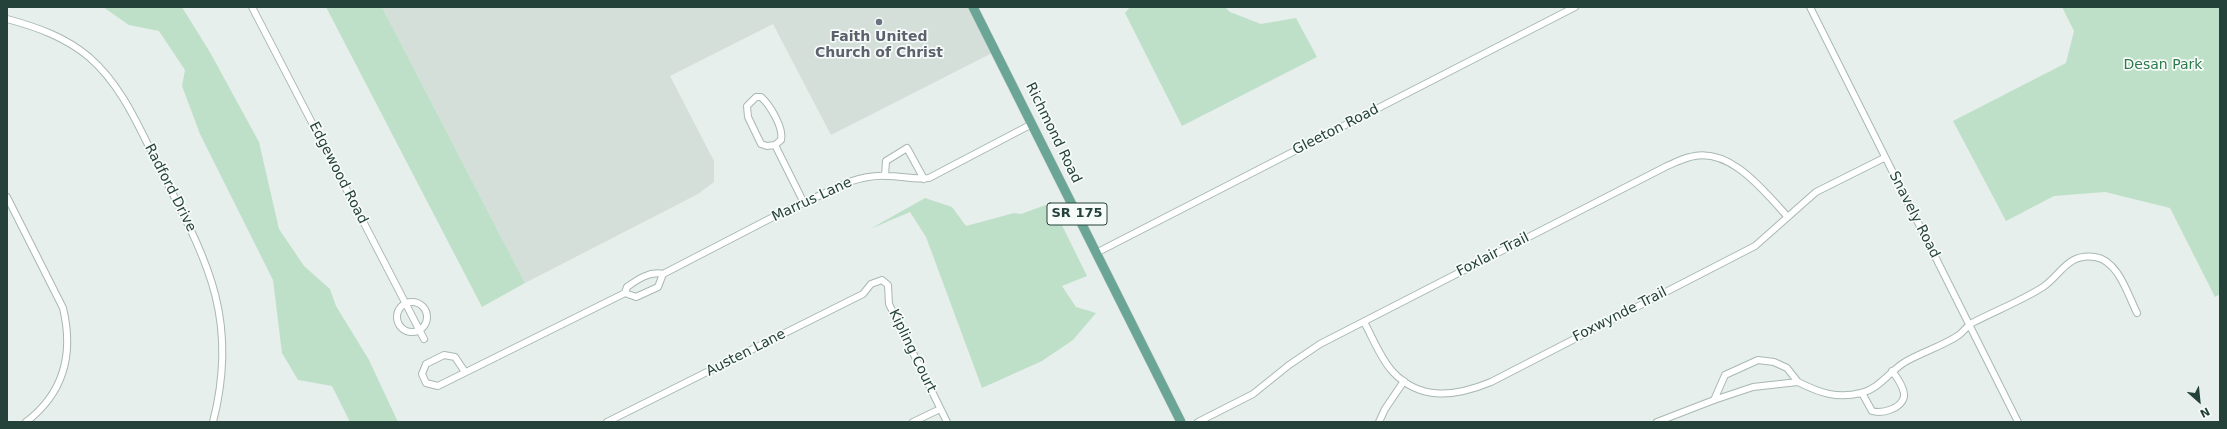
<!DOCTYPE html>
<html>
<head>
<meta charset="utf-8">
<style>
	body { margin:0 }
	#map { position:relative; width:2227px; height:429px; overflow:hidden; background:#e6efeb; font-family:"DejaVu Sans",sans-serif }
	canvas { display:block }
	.frame { position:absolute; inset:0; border:8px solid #24423a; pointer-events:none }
	.north { position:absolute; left:2179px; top:381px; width:40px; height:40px; -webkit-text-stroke:3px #f7fbf9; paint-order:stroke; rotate:153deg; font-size:11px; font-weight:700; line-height:16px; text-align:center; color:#24423a }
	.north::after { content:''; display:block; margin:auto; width:14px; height:18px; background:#24423a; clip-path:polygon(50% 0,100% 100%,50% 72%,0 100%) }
</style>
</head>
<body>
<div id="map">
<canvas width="2227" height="429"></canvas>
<div class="frame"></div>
<div class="north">N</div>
</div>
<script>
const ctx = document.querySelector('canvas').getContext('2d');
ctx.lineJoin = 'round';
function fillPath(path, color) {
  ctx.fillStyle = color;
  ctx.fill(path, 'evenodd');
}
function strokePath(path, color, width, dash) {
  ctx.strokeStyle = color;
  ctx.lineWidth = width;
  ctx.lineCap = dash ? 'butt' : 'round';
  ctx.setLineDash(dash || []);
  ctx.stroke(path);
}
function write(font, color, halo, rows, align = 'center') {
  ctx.font = font + ' "DejaVu Sans",sans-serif';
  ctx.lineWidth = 3.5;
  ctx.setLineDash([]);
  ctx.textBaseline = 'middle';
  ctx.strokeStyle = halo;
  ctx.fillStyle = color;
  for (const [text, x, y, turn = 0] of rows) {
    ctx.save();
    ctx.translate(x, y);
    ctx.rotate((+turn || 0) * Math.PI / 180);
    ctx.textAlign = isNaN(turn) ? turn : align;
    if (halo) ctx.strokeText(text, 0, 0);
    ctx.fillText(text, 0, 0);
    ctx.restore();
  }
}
fillPath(new Path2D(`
	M 382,7 L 973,7 L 996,51 L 831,135 L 773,24 L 670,76 L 714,161 L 714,182 L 698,194 L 525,283 Z`), '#d4dfda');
fillPath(new Path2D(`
	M 103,7 L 182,7 L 211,54 L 259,142 L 279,229 L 304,266 L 330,289 L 336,306 L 369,360 L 398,422 L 350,422 L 332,386 L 298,380 L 282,353 L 273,280 L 200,134 L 182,86 L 185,70 L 159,31 L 129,25 Z
	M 326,7 L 382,7 L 525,283 L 482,307 Z
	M 1130,7 L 1225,7 L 1230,12 L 1261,24 L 1296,18 L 1317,57 L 1182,126 L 1125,13 Z
	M 2062,7 L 2220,7 L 2220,294 L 2215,297 L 2170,208 L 2105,192 L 2054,196 L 2006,221 L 1953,121 L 2066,63 L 2074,31 Z
	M 925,198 L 952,207 L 966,226 L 1014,213 L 1021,214 L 1051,203 L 1087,276 L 1062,286 L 1076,307 L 1096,313 L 1073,340 L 1042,361 L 982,388 L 926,237 L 910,212 L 870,229 Z`), '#bfe0c8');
const street = new Path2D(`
	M 252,7 L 424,339
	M 1810,7 L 2018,422
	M 7,19 C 37,27 65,37 89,57 C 121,85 137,123 156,161 C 203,254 241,313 213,422
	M 775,145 L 767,146 L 761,144 L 748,117 L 747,106 L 756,97 L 761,97 C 770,105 784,128 781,140 L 775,145 L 804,203
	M 885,176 L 886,161 L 907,148 L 924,179
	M 7,197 L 63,308 C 74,354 64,393 26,422
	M 1096,253 L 1575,7
	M 663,274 L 658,287 L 636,297 L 625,293 L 627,287 C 638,279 650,271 663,274 L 775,216 L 849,182 C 861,178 874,175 887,176 C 902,176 914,180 929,178 L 1032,124
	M397 317a15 15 0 1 1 30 0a15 15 0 1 1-30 0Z
	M 1364,322 C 1373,338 1380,358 1393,372 C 1421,402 1457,396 1491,382 L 1755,246 L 1816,192 L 1884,158
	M 465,372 L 455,357 L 444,355 L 426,364 L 422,374 L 426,383 L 438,386 L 625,293
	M 1798,382 C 1820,393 1837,399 1861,393 C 1879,389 1890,371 1905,362 C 1922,352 1943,346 1959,335 C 1964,331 1967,326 1972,323 C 1995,311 2021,301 2043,287 C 2061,275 2067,253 2095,257 C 2118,260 2128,295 2137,313
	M 1862,393 L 1872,411 C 1882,414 1901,409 1904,397 C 1905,389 1897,377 1892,371
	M 607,422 L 863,294 L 871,284 L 882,280 L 888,285 L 889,304 L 947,422
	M 913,422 L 940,409
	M 1198,422 L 1253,394 L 1289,365 L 1320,344 L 1667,166 C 1674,163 1682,159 1690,157 C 1730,146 1764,191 1787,216
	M 1379,422 L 1385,409 L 1404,381
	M 1657,422 L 1714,400 L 1753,387 L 1798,382 L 1787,368 L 1774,362 L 1758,360 L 1725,375 L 1714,400`);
const primary = new Path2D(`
	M 973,7 L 1181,422`);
strokePath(street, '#a8b8b2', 8);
strokePath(primary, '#c2cac8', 10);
strokePath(street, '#fff', 6);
strokePath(primary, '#6aa596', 9);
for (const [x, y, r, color] of [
	[879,22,4,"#6b7280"]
]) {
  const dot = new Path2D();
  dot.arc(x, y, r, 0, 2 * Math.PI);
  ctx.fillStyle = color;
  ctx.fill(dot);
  strokePath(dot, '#f7fbf9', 1.5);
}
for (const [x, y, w] of [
	[1077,214,60]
]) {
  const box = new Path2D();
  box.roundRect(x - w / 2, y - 11, w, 22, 3);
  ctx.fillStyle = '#f7fbf9';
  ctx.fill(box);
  strokePath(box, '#24423a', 1);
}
write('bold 13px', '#24423a', null, [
	["SR 175",1077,214]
]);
write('bold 14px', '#5b616d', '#f7fbf9', [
	["Faith United",879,37],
	["Church of Christ",879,53]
]);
write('14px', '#2d7a4b', '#f7fbf9', [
	["Desan Park",2163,65]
]);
write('14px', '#24423a', '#f7fbf9', [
	["Gleeton Road",1336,130,-27],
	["Richmond Road",1053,133,64],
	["Edgewood Road",338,173,63],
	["Radford Drive",170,188,63],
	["Marrus Lane",812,200,-25],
	["Snavely Road",1914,215,63],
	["Foxlair Trail",1493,255,-27],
	["Foxwynde Trail",1620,315,-27],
	["Kipling Court",912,351,64],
	["Austen Lane",746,353,-27]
]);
</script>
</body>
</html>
